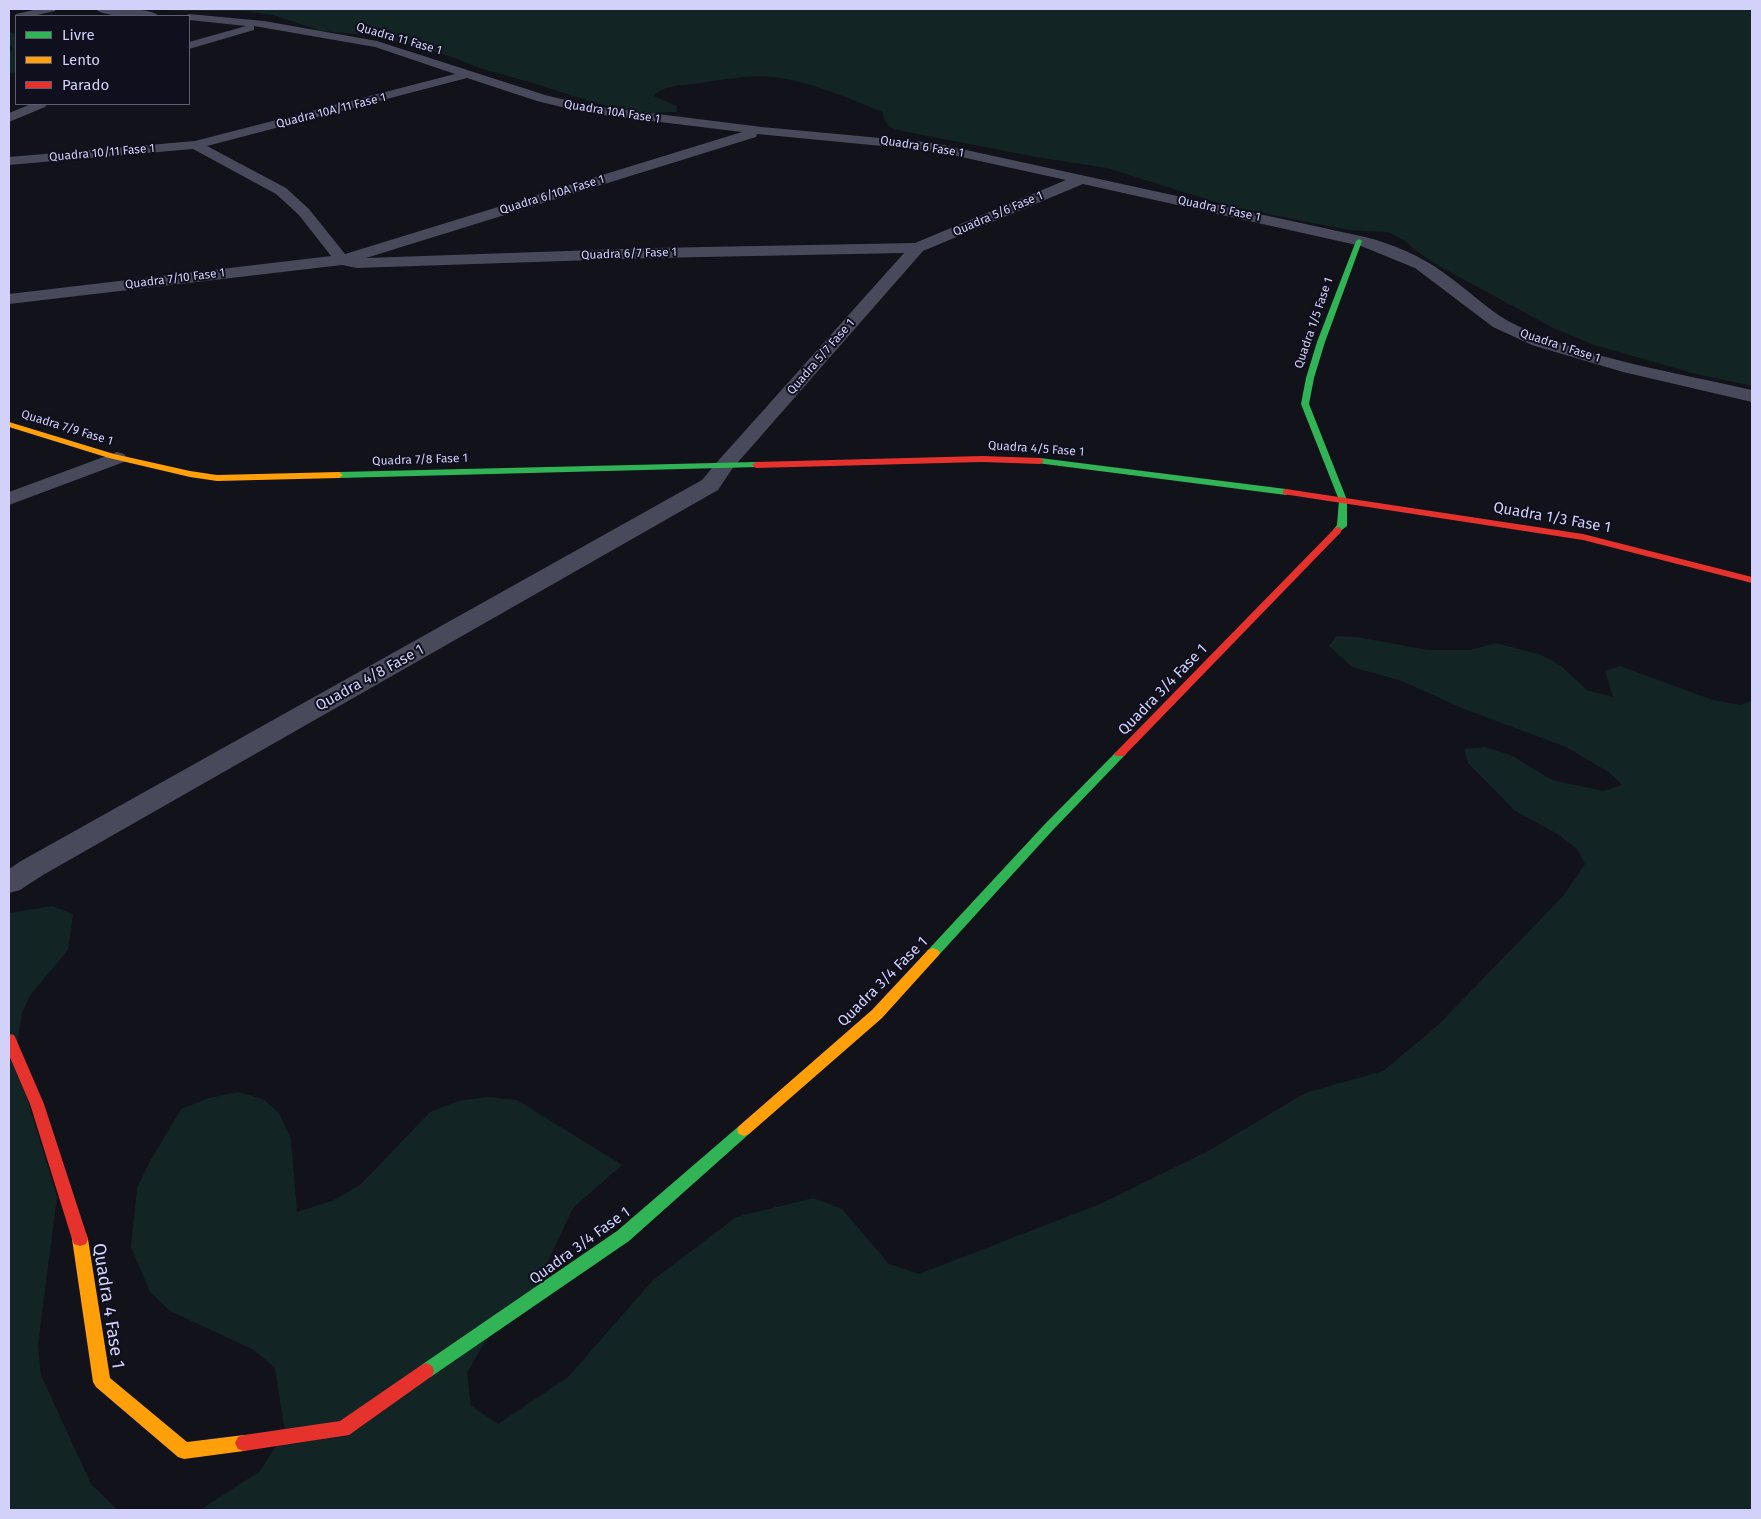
<!DOCTYPE html>
<html>
<head>
<meta charset="utf-8">
<style>
	body { margin:0 }
	#map { position:relative; width:1761px; height:1519px; overflow:hidden; background:#12121a; font-family:"Fira Sans",sans-serif }
	canvas { display:block }
	.frame { position:absolute; inset:0; border:10px solid #d1d1f9; pointer-events:none }
	.legend { position:absolute; left:15px; top:15px; width:175px; height:90px; box-sizing:border-box; background:#0f0f1d; border:1px solid #5d5d75; margin:0; padding:6px 9px; list-style:none; font-size:15px; color:#d1d1f9 }
	.legend li { display:flex; align-items:center; gap:10px; height:25px }
	.legend b { width:25px; border:1px solid #5d5d75 }
</style>
</head>
<body>
<div id="map">
<canvas width="1761" height="1519"></canvas>
<div class="frame"></div>
<ul class="legend">
<li><b style="height:6px;background:#30b455"></b>Livre</li>
<li><b style="height:6px;background:#ff9f0a"></b>Lento</li>
<li><b style="height:6px;background:#e5322d"></b>Parado</li>
</ul>
</div>
<script>
const ctx = document.querySelector('canvas').getContext('2d');
ctx.lineJoin = 'round';
function fillPath(path, color) {
  ctx.fillStyle = color;
  ctx.fill(path, 'evenodd');
}
function write(font, color, halo, rows, align = 'center') {
  ctx.font = font + ' "Fira Sans",sans-serif';
  ctx.lineWidth = 4;
  ctx.setLineDash([]);
  ctx.textBaseline = 'middle';
  ctx.strokeStyle = halo;
  ctx.fillStyle = color;
  for (const [text, x, y, turn = 0] of rows) {
    ctx.save();
    ctx.translate(x, y);
    ctx.rotate((+turn || 0) * Math.PI / 180);
    ctx.textAlign = isNaN(turn) ? turn : align;
    if (halo) ctx.strokeText(text, 0, 0);
    ctx.fillText(text, 0, 0);
    ctx.restore();
  }
}
fillPath(new Path2D(`
	M 153,9 L 1752,9 L 1752,386 L 1696,374 L 1594,345 L 1553,328 L 1439,266 L 1415,250 L 1405,241 L 1388,232 L 1348,230 L 1228,206 L 1107,168 L 1036,157 L 902,131 C 890,127 884,126 883,112 C 851,100 815,83 781,78 C 753,73 722,80 694,84 C 682,85 661,86 654,96 L 677,106 L 677,112 L 655,113 L 626,110 L 595,103 L 536,84 L 479,68 L 455,58 L 412,45 L 376,36 L 322,31 L 273,15 L 243,11 L 176,11 Z
	M 9,32 L 16,34 L 16,72 L 9,73 L 9,52 L 14,49 L 9,45 Z
	M 1336,636 L 1357,637 L 1428,650 L 1470,650 L 1496,643 L 1542,655 L 1561,666 L 1587,690 L 1613,697 L 1605,671 L 1620,666 L 1713,700 L 1741,705 L 1752,700 L 1752,1510 L 200,1510 L 260,1471 L 285,1432 L 275,1368 L 254,1350 L 170,1311 L 150,1292 L 131,1247 L 137,1188 L 150,1161 L 181,1109 L 209,1098 L 238,1092 L 263,1099 L 279,1113 L 291,1139 L 297,1212 L 332,1201 L 360,1185 L 430,1112 L 458,1101 L 487,1097 L 517,1100 L 622,1165 L 573,1208 L 534,1291 L 484,1343 L 467,1373 L 471,1406 L 498,1424 L 568,1377 L 654,1279 L 736,1217 L 813,1198 L 842,1209 L 889,1264 L 919,1274 L 1100,1204 L 1208,1151 L 1305,1093 L 1383,1071 L 1437,1026 L 1564,895 L 1585,864 L 1577,849 L 1559,835 L 1515,811 L 1468,763 L 1464,749 L 1485,747 L 1511,755 L 1552,780 L 1604,791 L 1622,785 L 1610,773 L 1566,747 L 1464,709 L 1402,681 L 1352,667 L 1329,646 Z
	M 52,906 L 73,914 L 68,950 L 31,994 L 22,1013 L 15,1059 L 57,1197 L 38,1345 L 41,1375 L 91,1484 L 117,1510 L 9,1510 L 9,913 Z`), '#122423');
fillPath(new Path2D(`
	M 38,9 L 56,9 L 55,11 L 33,16 L 16,16 L 16,18 L 15,16 L 16,14 Z
	M 95,9 C 109,8 149,7 159,16 C 145,17 105,18 95,9 Z
	M 189,14 L 264,21 L 377,41 L 545,95 L 586,105 L 762,127 L 934,143 L 1365,237 C 1393,244 1421,256 1444,273 C 1469,290 1490,313 1518,326 C 1592,360 1674,372 1752,390 L 1752,402 L 1623,372 L 1532,345 L 1493,327 L 1415,268 L 1361,246 L 1083,184 L 923,251 L 732,469 L 718,490 L 43,875 L 20,890 L 9,893 L 9,869 L 21,861 L 702,480 L 718,461 L 904,253 L 653,258 L 357,268 L 342,265 L 9,304 L 9,294 L 331,256 L 299,215 L 276,194 L 193,149 L 9,165 L 9,157 L 195,141 L 455,74 L 375,47 L 254,26 L 254,30 L 189,49 L 189,42 L 246,26 L 189,20 L 189,16 L 184,16 ZM 467,78 L 537,101 L 586,113 L 742,132 L 345,254 L 309,209 L 286,188 L 207,146 ZM 757,134 L 934,151 L 1066,180 L 915,243 L 653,248 L 366,258 L 756,137 Z
	M 31,104 L 47,104 L 45,107 L 9,122 L 9,113 Z
	M 117,452 L 124,454 L 127,458 L 124,462 L 9,505 L 9,492 Z`), '#48495a');
fillPath(new Path2D(`
	M 1359,239 L 1362,241 L 1325,342 L 1314,378 L 1309,404 L 1347,500 L 1347,526 L 1338,533 L 1333,530 L 1337,525 L 1339,500 L 1301,404 L 1306,378 L 1317,342 L 1356,241 Z
	M 1040,458 L 1286,489 L 1290,492 L 1286,495 L 1037,463 L 1037,459 Z
	M 756,462 L 760,465 L 759,467 L 339,478 L 335,475 L 339,472 Z
	M 1120,751 L 1124,752 L 1126,754 L 1124,756 L 1052,831 L 938,956 L 928,956 L 926,953 L 928,950 L 1044,825 L 1116,752 Z
	M 744,1124 L 749,1126 L 751,1130 L 749,1134 L 629,1241 L 432,1376 L 426,1379 L 420,1376 L 418,1371 L 420,1366 L 617,1231 L 739,1126 Z`), '#30b455');
fillPath(new Path2D(`
	M 9,422 L 114,454 L 190,471 L 217,475 L 339,472 L 343,475 L 339,478 L 217,481 L 190,477 L 109,458 L 9,427 Z
	M 933,948 L 938,950 L 940,953 L 938,956 L 882,1018 L 749,1134 L 744,1136 L 739,1134 L 737,1130 L 739,1126 L 872,1010 L 928,950 Z
	M 80,1232 L 86,1234 L 88,1239 L 110,1378 L 187,1442 L 244,1435 L 250,1437 L 253,1443 L 250,1449 L 244,1451 L 184,1459 L 178,1457 L 96,1387 L 93,1382 L 72,1239 L 74,1234 Z`), '#ff9f0a');
fillPath(new Path2D(`
	M 982,456 L 1040,458 L 1044,461 L 1040,464 L 982,462 L 756,468 L 752,465 L 756,462 Z
	M 1286,489 L 1583,534 L 1752,577 L 1752,583 L 1583,540 L 1283,494 L 1283,490 Z
	M 1338,527 L 1341,528 L 1341,532 L 1124,756 L 1116,756 L 1114,754 L 1116,752 L 1335,528 Z
	M 9,1034 L 14,1035 L 16,1039 L 44,1104 L 88,1239 L 86,1244 L 80,1246 L 74,1244 L 72,1239 L 30,1104 L 9,1055 Z
	M 426,1363 L 432,1366 L 434,1371 L 432,1376 L 349,1435 L 244,1451 L 238,1449 L 235,1443 L 238,1437 L 244,1435 L 340,1421 L 420,1366 Z`), '#e5322d');
write('12px', '#d1d1f9', '#0f0f1d', [
	["Quadra 11 Fase 1",399,39,16],
	["Quadra 10A/11 Fase 1",331,111,-14],
	["Quadra 10A Fase 1",612,112,9],
	["Quadra 6 Fase 1",922,147,9],
	["Quadra 10/11 Fase 1",102,153,-5],
	["Quadra 6/10A Fase 1",552,195,-17],
	["Quadra 5 Fase 1",1219,209,12],
	["Quadra 5/6 Fase 1",998,214,-23],
	["Quadra 6/7 Fase 1",629,254,-2],
	["Quadra 7/10 Fase 1",175,279,-7],
	["Quadra 1/5 Fase 1",1314,323,-71],
	["Quadra 1 Fase 1",1560,346,18],
	["Quadra 5/7 Fase 1",821,357,-49],
	["Quadra 7/9 Fase 1",67,428,17],
	["Quadra 4/5 Fase 1",1036,449,4],
	["Quadra 7/8 Fase 1",420,460,-2]
]);
write('15px', '#d1d1f9', '#0f0f1d', [
	["Quadra 1/3 Fase 1",1552,518,10],
	["Quadra 4/8 Fase 1",370,678,-29],
	["Quadra 3/4 Fase 1",1163,690,-46],
	["Quadra 3/4 Fase 1",883,982,-45],
	["Quadra 3/4 Fase 1",580,1246,-36]
]);
write('18px', '#d1d1f9', '#0f0f1d', [
	["Quadra 4 Fase 1",108,1306,81]
]);
</script>
</body>
</html>
